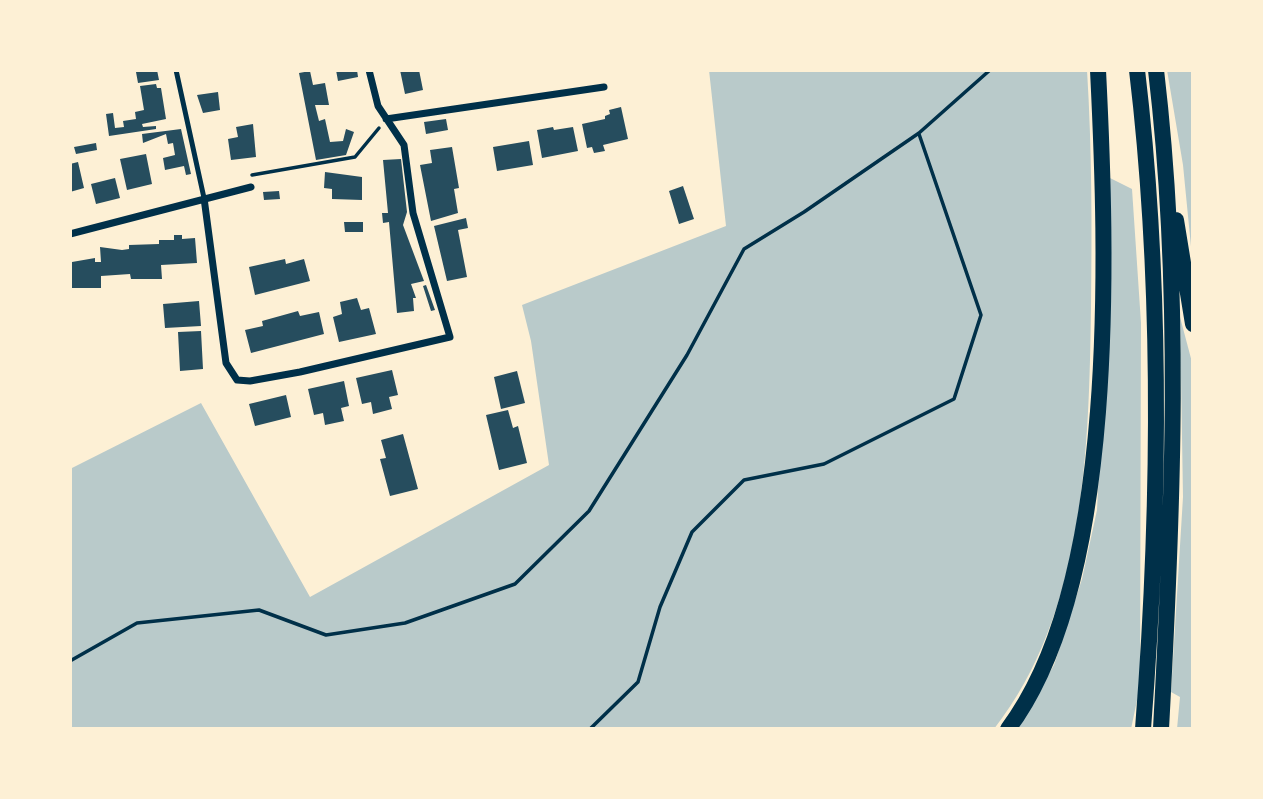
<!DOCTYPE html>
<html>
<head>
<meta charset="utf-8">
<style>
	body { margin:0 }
	#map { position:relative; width:1263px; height:799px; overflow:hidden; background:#fdf0d5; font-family:"Fira Sans",sans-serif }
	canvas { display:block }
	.frame { position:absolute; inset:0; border:72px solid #fdf0d5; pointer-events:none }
</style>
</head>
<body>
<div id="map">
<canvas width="1263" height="799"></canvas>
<div class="frame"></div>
</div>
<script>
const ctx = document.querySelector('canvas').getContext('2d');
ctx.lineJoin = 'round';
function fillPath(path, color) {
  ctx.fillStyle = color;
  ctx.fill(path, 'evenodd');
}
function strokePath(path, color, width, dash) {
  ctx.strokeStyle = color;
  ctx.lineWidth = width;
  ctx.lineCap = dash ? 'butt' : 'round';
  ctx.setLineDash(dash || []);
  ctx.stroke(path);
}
fillPath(new Path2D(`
	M 709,70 L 1087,70 C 1092,150 1092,228 1091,308 C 1089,449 1085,613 994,729 L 70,729 L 70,469 L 201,403 L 310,597 L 549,465 L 531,341 L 522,305 L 726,226 Z
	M 1167,70 L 1193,70 L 1193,267 L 1183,165 Z
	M 1110,178 L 1132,189 L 1141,323 L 1140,686 L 1131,729 L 1016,729 L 1054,665 L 1082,579 L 1097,510 L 1109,262 Z
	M 1180,317 L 1193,366 L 1193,729 L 1177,729 L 1180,697 L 1171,692 L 1183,497 Z`), '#b9caca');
fillPath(new Path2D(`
	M 139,70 L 157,70 L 159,80 L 138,83 L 136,72 Z
	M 336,70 L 357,70 L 358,77 L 338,81 Z
	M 400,70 L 419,70 L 423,90 L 405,94 Z
	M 310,71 L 313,85 L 325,83 L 329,105 L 315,105 L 319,121 L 325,119 L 330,142 L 343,141 L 346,129 L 354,132 L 346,155 L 316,160 L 299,73 Z
	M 156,84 L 157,88 L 161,88 L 166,119 L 142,124 L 143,127 L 156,126 L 156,129 L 109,136 L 106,114 L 113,113 L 115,128 L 124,127 L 123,121 L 136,119 L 135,112 L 144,110 L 140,86 Z
	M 218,92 L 220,110 L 203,113 L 197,95 Z
	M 621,107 L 628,139 L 603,145 L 605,151 L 594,153 L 592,147 L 587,148 L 582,124 L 605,119 L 605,116 L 610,114 L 609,110 Z
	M 446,119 L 448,130 L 426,134 L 424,122 Z
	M 253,124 L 256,157 L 231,160 L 228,139 L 238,137 L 236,127 Z
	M 553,127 L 554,130 L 573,127 L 578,151 L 542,158 L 537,130 Z
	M 181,129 L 191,174 L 186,175 L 184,166 L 165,170 L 163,158 L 175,155 L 173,143 L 168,144 L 166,134 L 143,143 L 142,134 Z
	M 529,141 L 533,165 L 497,171 L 493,147 Z
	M 96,143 L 97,150 L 76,154 L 74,147 Z
	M 452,147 L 459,188 L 454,189 L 458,213 L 431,221 L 420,165 L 432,163 L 430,150 Z
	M 146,154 L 152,184 L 127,190 L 120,159 Z
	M 401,159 L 407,212 L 403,225 L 424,281 L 411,284 L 416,298 L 413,298 L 414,311 L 397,313 L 389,222 L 383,223 L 382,213 L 388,213 L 383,160 Z
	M 78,162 L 84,188 L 70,192 L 70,164 Z
	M 325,172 L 362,177 L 362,200 L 332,199 L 332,189 L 324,188 Z
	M 115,178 L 120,198 L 96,204 L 91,184 Z
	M 683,186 L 694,219 L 679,224 L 669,191 Z
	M 279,191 L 280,199 L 264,200 L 263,192 Z
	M 466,218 L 468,228 L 458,230 L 467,277 L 447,281 L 434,226 Z
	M 344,222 L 363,222 L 363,232 L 345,232 Z
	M 174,235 L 182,235 L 182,239 L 195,238 L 197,263 L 161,265 L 162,279 L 131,279 L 130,274 L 101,276 L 101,288 L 72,288 L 72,262 L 95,258 L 95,262 L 101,262 L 100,247 L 122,250 L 129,249 L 129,245 L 159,244 L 159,240 L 174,240 Z
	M 285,259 L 286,264 L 304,259 L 310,281 L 255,295 L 249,267 Z
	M 426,285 L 435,310 L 431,311 L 423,286 Z
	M 357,298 L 361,310 L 369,308 L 376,334 L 339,342 L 333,317 L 342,314 L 340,302 Z
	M 199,301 L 201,326 L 165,328 L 163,304 Z
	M 298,311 L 300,316 L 319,312 L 324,334 L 251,353 L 245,330 L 263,326 L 262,321 Z
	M 201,331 L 203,369 L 180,371 L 178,332 Z
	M 392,370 L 398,395 L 389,397 L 392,409 L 373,414 L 371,402 L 362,404 L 356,378 Z
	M 517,371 L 525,403 L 501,409 L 494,377 Z
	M 344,381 L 349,406 L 341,408 L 344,421 L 325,425 L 323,413 L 314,415 L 308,389 Z
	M 286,395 L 291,417 L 255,426 L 249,404 Z
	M 508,410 L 513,428 L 518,426 L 527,463 L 499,470 L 486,415 Z
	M 403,434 L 418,489 L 390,496 L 380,459 L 386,458 L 381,440 Z`), '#264d5e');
strokePath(new Path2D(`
	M 252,175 L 355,157 L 379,128
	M 70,661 L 137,623 L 259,610 L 326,635 L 405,623 L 515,584 L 589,511 L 687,355 L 744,249 L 804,212 L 919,133 L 990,70
	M 590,729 L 638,682 L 660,607 L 692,532 L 744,480 L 824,464 L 954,399 L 981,315 L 919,134`), '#003049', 3.5);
strokePath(new Path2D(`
	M 176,70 L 204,198`), '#003049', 5);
strokePath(new Path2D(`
	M 386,119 L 604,87
	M 204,198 L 226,363 L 237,380 L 250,381 L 300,372 L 450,337 L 413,213 L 404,145 L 378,106 L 369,70
	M 70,234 L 251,187`), '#003049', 7);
strokePath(new Path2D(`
	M 1137,70 C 1163,288 1160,511 1143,729
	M 1156,70 C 1182,289 1173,509 1161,729
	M 1176,220 L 1193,324
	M 1008,729 C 1119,581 1107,250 1098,70`), '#003049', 16);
</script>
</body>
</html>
